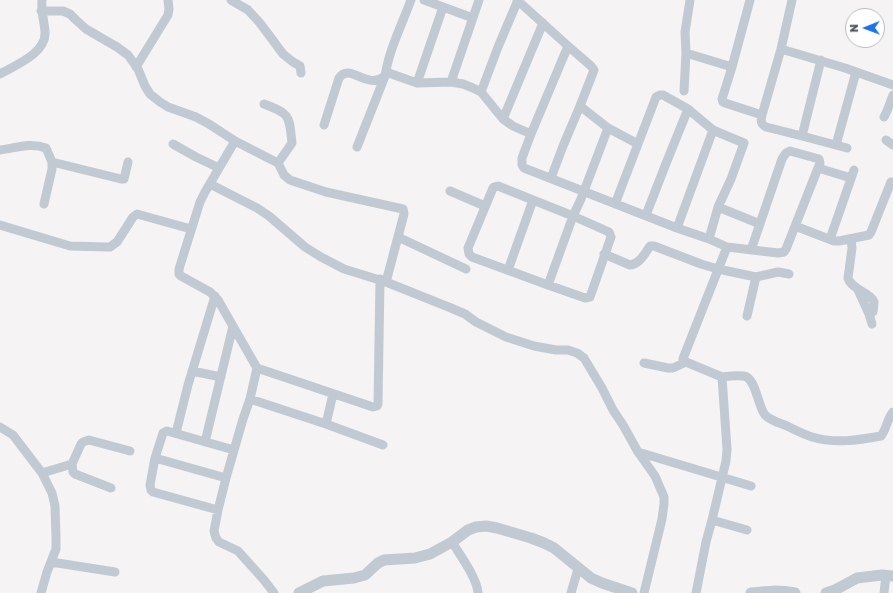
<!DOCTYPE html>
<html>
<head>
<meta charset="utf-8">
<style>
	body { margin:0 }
	#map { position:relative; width:893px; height:593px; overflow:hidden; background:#f5f3f3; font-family:"Golos Text",sans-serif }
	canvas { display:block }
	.north { position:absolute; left:845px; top:8px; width:40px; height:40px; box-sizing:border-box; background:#fff; border:1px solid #b7bbc0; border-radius:50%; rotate:269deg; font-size:11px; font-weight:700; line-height:16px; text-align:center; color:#4a5661 }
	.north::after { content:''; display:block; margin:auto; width:14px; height:18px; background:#1a73e8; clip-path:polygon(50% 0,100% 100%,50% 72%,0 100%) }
</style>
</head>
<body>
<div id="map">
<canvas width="893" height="593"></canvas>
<div class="north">N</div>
</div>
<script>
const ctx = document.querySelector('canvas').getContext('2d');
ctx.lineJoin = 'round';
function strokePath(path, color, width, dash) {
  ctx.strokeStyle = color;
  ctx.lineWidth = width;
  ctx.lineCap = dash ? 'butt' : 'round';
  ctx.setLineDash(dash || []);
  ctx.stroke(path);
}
strokePath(new Path2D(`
	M 231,0 L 248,10 L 260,23 L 283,54 L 293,62 L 300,66 L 301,73
	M 424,0 L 473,18
	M 517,0 L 568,46 L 591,66 L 594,70 L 580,106 L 563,146 L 551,178
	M 750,0 L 732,67 L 722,99 L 723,102 L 725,103 L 762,115
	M 792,0 L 781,49 L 762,115 C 761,120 760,124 766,127 L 802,136 L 847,148
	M 41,11 L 63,11 L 70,14 L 76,20 L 86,29 L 117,47 L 128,55 L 138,69 L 145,86 L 150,94 L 160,102 L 168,107 L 196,117 L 209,124 L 235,141 L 278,163 L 284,175 L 290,180 L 326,192 L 403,209 L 404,214 L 386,282
	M 568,46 L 531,134 L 522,158 L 522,165 L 524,168 L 677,228 L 709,239 L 727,247 L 778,253 L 784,252 L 786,249 L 820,163 L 819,159 L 790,151 L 786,153 L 782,159 L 751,250
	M 781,49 L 845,68 L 893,85
	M 686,53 L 732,67
	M 136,67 L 168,15 L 169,9 L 168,0
	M 386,72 L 417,83 L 451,82 L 463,84 L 473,88 L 481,92 L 503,119 L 513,126 L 531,134
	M 0,74 C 16,65 47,53 45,31 C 44,21 41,11 42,0
	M 451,82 L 479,0
	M 417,83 L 443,7
	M 684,91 L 686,53 L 685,32 L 690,0
	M 481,92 L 498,47 L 518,0
	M 264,104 C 291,114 289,116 292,143 L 278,163
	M 580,106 L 608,128 L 638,144
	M 688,109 L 713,130 L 727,136 L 744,143 L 731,179 L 718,207 L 709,239
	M 884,117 L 887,111 L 893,95
	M 503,119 L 543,23
	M 324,125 L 339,78 C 350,62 367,91 385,76 C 389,50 402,24 411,0
	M 802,136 L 821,60
	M 886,140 L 893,145
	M 235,141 L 205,192 L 200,202 L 179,269 L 179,274 L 181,276 L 210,292 L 218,300 L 257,368 L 250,399 L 243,419 L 226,478 L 218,510 L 214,531 L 216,538 L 219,542 L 238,551 L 264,580 L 274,593
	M 173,144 L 196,157 L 219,168
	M 836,145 L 856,72
	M 357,147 L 385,76
	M 0,150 C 16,148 30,142 46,148 L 52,162 L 52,169 L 44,204
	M 52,162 L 121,179 L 124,179 L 128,162
	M 818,168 L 851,178
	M 210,184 L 257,208 L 269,216 L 305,247 L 321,257 L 344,269 L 386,282 L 451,308 L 465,314 L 476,322 L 506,337 L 534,346 L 556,350 L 568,350 L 577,353 L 584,358 L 602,388 L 613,410 L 623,425 L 638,452 L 655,476 L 664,497 L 664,504 L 662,519 L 644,593
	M 450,191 L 485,206
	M 615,204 L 656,97 L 660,95 L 663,95 L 688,109 L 665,166 L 646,215
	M 718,207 L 760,224
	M 0,225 L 70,246 L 107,247 L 110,247 L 117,242 L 133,217 L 137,214 L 191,229
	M 795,226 L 834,241 L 839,241 L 869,235 L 871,232 L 891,182
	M 677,228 L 713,130
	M 398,237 L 466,269
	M 830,239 L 854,170
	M 851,239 L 852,248 L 848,278 C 851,289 872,294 874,302 C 874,305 873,310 873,312 L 869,314
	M 604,254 L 630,265 C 640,264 645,253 650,246 L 654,246 L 701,264 L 718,269 L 756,277 L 778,272 L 789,274
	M 508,270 L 533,200
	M 548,285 L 585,298 L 590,297 L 611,237 L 609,232 L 573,216 L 498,186 L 494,187 L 493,188 L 468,248 L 469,254 L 472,257 L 548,285 L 573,216 L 581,199 L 608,128
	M 858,290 L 869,314 L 872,324
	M 747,316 L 756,277
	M 644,363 L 668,368 L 673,368 L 686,362
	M 257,368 L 373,407 L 377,406 L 378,404 L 380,279
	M 192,371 L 221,377
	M 722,377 C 729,376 737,375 744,376 C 756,378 758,407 765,415 C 771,421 780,423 787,426 C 795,430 803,434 812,437 C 835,444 859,440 881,436 C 887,428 887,419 893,412
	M 250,399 L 326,424 L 383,445
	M 326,424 L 333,394
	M 0,427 L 13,435 L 42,473 L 52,493 L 55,506 L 56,537 L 56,549 L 47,572 L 41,593
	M 176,433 L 188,385 L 215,296
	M 205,442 L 233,326
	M 638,452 L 751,486
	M 155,458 L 226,478
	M 72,464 L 73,472 L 75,474 L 111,488
	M 42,473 L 72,464 L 81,444 C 83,441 86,441 89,440 L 130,451
	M 218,510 L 153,492 L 151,490 L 150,485 L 155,458 L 163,433 L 167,431 L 234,450
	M 712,520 L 747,530
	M 452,542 C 460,555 477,578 478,593
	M 51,562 L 115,572
	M 571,593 L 578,569
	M 696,593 L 706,542 L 712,520 L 726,461 L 727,449 L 722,377 L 686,362 L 683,359 L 684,356 L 727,247
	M 884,593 L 886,575`), '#c1cad2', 9);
strokePath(new Path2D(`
	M 299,593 L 323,581 L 354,578 L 365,575 L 378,563 L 384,560 L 415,558 L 430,554 L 452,542 L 468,530 L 476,527 L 486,526 L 497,528 L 531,538 L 544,543 L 554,548 L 591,578 L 602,583 L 632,593
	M 751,593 C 768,591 779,590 795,593
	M 826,593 L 835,590 L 857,578 L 882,575 L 893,576`), '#c1cad2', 11);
</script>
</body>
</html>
